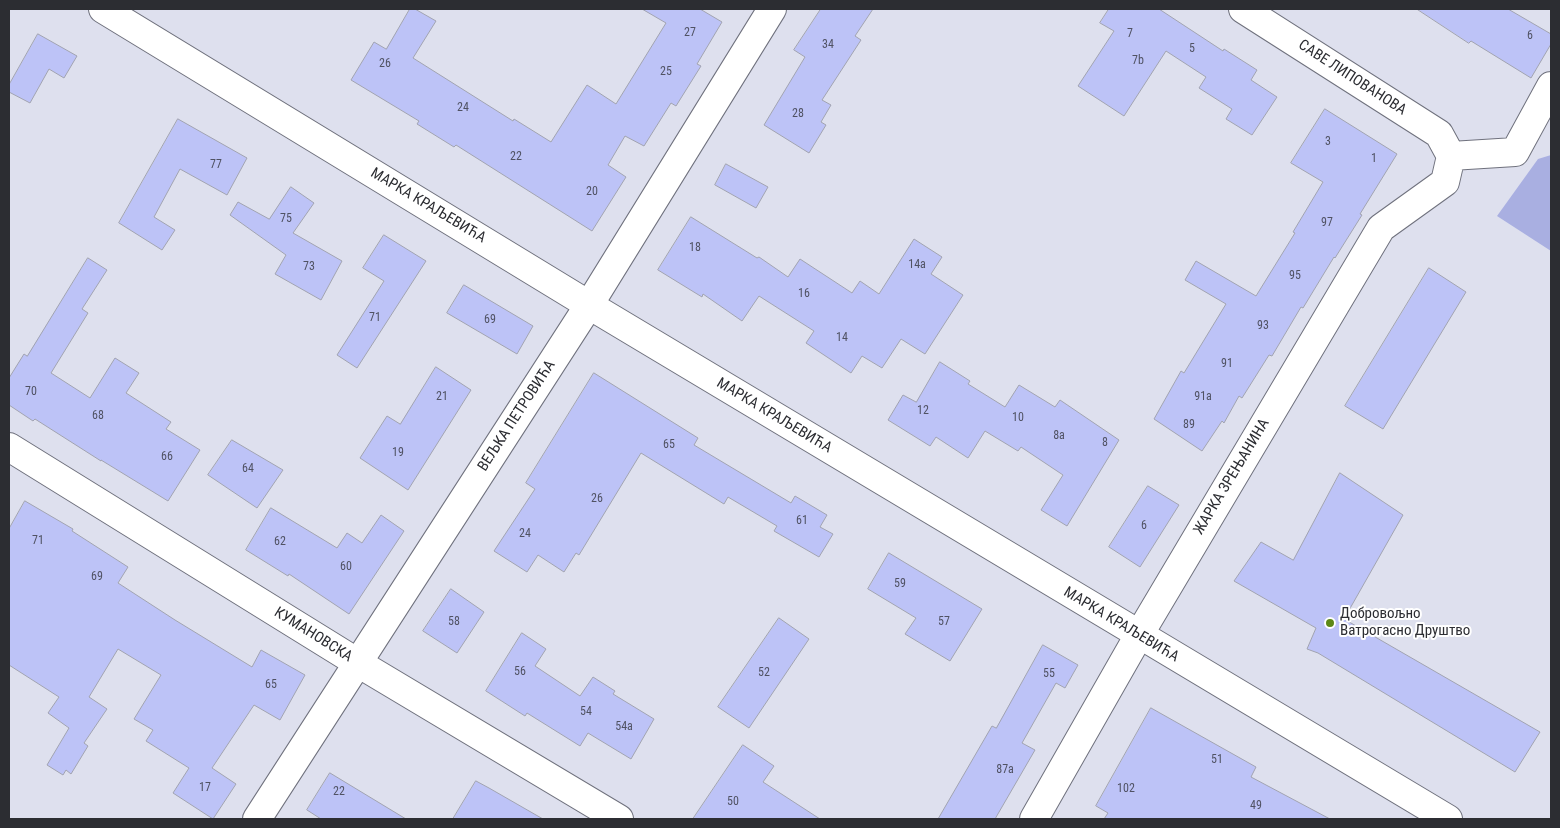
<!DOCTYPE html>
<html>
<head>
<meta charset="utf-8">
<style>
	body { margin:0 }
	#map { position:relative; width:1560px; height:828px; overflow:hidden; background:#dee0ee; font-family:"Roboto Condensed",sans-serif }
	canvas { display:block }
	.frame { position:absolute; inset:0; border:10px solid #2c2d32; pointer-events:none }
</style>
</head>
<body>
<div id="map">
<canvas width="1560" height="828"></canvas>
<div class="frame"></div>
</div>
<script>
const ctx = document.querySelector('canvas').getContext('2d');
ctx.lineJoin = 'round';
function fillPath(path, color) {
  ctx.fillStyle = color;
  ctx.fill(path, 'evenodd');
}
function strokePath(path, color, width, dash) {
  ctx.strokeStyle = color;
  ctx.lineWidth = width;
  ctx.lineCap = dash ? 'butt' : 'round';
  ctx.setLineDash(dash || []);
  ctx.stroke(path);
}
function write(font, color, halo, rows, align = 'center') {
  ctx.font = font + ' "Roboto Condensed",sans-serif';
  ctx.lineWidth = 4;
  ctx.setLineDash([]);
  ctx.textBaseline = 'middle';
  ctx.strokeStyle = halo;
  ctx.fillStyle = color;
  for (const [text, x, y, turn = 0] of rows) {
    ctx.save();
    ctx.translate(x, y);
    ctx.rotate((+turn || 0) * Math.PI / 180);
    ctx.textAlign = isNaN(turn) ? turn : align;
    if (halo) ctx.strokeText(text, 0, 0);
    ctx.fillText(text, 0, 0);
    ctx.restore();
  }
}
fillPath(new Path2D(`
	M 1551,155 L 1551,251 L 1497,216 L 1538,159 Z`), '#a9afe1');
const building = new Path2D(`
	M 410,9 L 415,9 L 436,21 L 413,58 L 513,121 L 514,119 L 551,142 L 587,85 L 616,104 L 666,23 L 642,9 L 700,9 L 722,22 L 697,64 L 701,66 L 676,106 L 671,103 L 644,146 L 625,136 L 608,165 L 626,177 L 592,231 L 456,145 L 454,147 L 417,124 L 419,121 L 351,80 L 374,42 L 386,49 Z
	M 821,9 L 873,9 L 855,36 L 861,40 L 822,100 L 831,105 L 821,122 L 826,125 L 809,153 L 764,125 L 805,57 L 794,50 Z
	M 1109,9 L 1159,9 L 1223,51 L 1224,49 L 1257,70 L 1251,80 L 1277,97 L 1252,135 L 1226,119 L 1232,109 L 1199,88 L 1206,77 L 1166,51 L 1124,116 L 1078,86 L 1114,31 L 1100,23 Z
	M 1417,9 L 1508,9 L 1551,34 L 1551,44 L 1531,78 L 1471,41 L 1469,43 Z
	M 38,34 L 77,56 L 64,78 L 49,69 L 30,103 L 9,92 L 9,85 Z
	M 1325,109 L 1397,154 L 1360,214 L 1362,215 L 1335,258 L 1334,257 L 1303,308 L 1301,307 L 1272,356 L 1269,355 L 1242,398 L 1239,396 L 1224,423 L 1222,421 L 1202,451 L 1154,419 L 1181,371 L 1184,373 L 1226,304 L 1185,280 L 1196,261 L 1256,296 L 1295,233 L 1293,232 L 1323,182 L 1291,163 Z
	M 178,119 L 247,158 L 227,195 L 180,169 L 154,217 L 175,230 L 162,250 L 119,223 Z
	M 726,164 L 768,187 L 756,208 L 715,185 Z
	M 291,187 L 314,203 L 293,233 L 342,261 L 321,300 L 275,274 L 286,255 L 230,215 L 238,202 L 269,219 Z
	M 691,217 L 757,258 L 759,257 L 788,277 L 800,259 L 852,293 L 860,281 L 879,294 L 914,239 L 942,257 L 931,274 L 963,295 L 925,354 L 901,339 L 882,368 L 862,356 L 851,373 L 806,343 L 814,331 L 759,296 L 742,321 L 703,294 L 702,297 L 658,270 Z
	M 384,235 L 426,261 L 357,368 L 337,355 L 384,281 L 363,268 Z
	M 88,258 L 107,270 L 82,309 L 88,313 L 51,373 L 90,398 L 115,358 L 139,373 L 126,393 L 171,422 L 166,429 L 200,450 L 168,501 L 101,460 L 101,461 L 35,419 L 33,421 L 9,405 L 9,378 L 24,354 L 27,356 Z
	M 1429,268 L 1466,292 L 1383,429 L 1345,406 Z
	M 464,285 L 533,326 L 517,354 L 447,313 Z
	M 940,362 L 970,381 L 968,384 L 1005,407 L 1019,385 L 1055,407 L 1060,400 L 1119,440 L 1067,526 L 1041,510 L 1063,475 L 1021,447 L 1018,451 L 985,431 L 968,458 L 936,437 L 930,446 L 888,420 L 903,395 L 916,402 Z
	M 436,367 L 471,390 L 408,490 L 360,458 L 387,416 L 400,424 Z
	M 594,373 L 698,438 L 694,445 L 791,503 L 795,496 L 827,515 L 820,527 L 833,534 L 819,557 L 774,531 L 777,526 L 728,497 L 724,504 L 641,453 L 579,555 L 576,553 L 564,572 L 538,555 L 527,572 L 494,551 L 535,489 L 526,483 Z
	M 232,440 L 283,470 L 257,508 L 208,475 Z
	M 1340,473 L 1403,515 L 1344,619 L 1540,732 L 1515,772 L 1318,653 L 1307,649 L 1316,628 L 1234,581 L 1261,542 L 1293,560 Z
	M 1148,486 L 1179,505 L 1140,567 L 1109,547 Z
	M 25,501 L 73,529 L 72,531 L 128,567 L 118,583 L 175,620 L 252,667 L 261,650 L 305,675 L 280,720 L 254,705 L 212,768 L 236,784 L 213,819 L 173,793 L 189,768 L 146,741 L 153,730 L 134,719 L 161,675 L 118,649 L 89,697 L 107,709 L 84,743 L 88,746 L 71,774 L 66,770 L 63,775 L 47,765 L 69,728 L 48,713 L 59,697 L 9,665 L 9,529 Z
	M 271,508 L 337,548 L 347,533 L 362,543 L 381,515 L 404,531 L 349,614 L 289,574 L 288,576 L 246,550 Z
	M 889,553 L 982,609 L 950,661 L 905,634 L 916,618 L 868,589 Z
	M 451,589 L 484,612 L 457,653 L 423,631 Z
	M 779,618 L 809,639 L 749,728 L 718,707 Z
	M 522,633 L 546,649 L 535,666 L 580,696 L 593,677 L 615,691 L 613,694 L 654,719 L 631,759 L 588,733 L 580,746 L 527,713 L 525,716 L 486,691 Z
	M 1043,645 L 1078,665 L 1065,688 L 1056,683 L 1022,743 L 1035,750 L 995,819 L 938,819 L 992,726 L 996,728 Z
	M 1151,708 L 1256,767 L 1251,777 L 1330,819 L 1104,819 L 1108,813 L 1096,806 Z
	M 743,745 L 774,766 L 763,782 L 820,819 L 693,819 Z
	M 330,773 L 406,819 L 321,819 L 307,810 Z
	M 476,781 L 489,788 L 543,819 L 453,819 Z`);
fillPath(building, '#bdc3f7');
strokePath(building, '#a1a3b0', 1);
const minor = new Path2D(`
	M 1243,9 L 1439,134 L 1451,156
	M 1451,156 L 1515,152 L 1551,86
	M 9,447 L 358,663 L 619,819
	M 1139,635 L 1381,228 L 1445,182 L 1451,156
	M 257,819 L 589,305 L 772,9`);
const tertiary = new Path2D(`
	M 1034,819 L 1139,635`);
const primary = new Path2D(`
	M 103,9 L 589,305 L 1448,819`);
strokePath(minor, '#6f717d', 30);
strokePath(tertiary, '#6f717d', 30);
strokePath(primary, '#6f717d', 30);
strokePath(minor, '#fff', 28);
strokePath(tertiary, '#fff', 28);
strokePath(primary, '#fff', 28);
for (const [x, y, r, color] of [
	[1330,623,5,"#5d8816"]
]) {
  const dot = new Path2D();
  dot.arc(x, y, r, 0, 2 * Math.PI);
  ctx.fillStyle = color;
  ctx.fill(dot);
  strokePath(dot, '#fff', 2);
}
write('12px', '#505263', null, [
	["27",690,33],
	["7",1130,34],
	["6",1530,36],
	["34",828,45],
	["5",1192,49],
	["7b",1138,61],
	["26",385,64],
	["25",666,72],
	["24",463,108],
	["28",798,114],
	["3",1328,142],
	["22",516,157],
	["1",1374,159],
	["77",216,165],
	["20",592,192],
	["75",286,219],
	["97",1327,223],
	["18",695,248],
	["14a",917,265],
	["73",309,267],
	["95",1295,276],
	["16",804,294],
	["71",375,318],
	["69",490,320],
	["93",1263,326],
	["14",842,338],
	["91",1227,364],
	["70",31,392],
	["21",442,397],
	["91a",1203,397],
	["12",923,411],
	["68",98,416],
	["10",1018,418],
	["89",1189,425],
	["8a",1059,436],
	["8",1105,443],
	["65",669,445],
	["19",398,453],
	["66",167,457],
	["64",248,469],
	["26",597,499],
	["61",802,521],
	["6",1144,526],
	["24",525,534],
	["71",38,541],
	["62",280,542],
	["60",346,567],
	["69",97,577],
	["59",900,584],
	["58",454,622],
	["57",944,622],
	["56",520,672],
	["52",764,673],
	["55",1049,674],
	["65",271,685],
	["54",586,712],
	["54a",624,727],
	["51",1217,760],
	["87a",1005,770],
	["17",205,788],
	["102",1126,789],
	["22",339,792],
	["50",733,802],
	["49",1256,806]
]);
write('15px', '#2c2d32', '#fff', [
	["САВЕ ЛИПОВАНОВА",1352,78,33],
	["МАРКА КРАЉЕВИЋА",428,206,31],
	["ВЕЉКА ПЕТРОВИЋА",517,416,-57],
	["МАРКА КРАЉЕВИЋА",774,416,31],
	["ЖАРКА ЗРЕЊАНИНА",1232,477,-59],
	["МАРКА КРАЉЕВИЋА",1121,625,31],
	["КУМАНОВСКА",313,635,32]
]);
write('15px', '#2c2d32', '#fff', [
	["Добровољно",1340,614],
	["Ватрогасно Друштво",1340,631]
], 'left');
</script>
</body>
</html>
